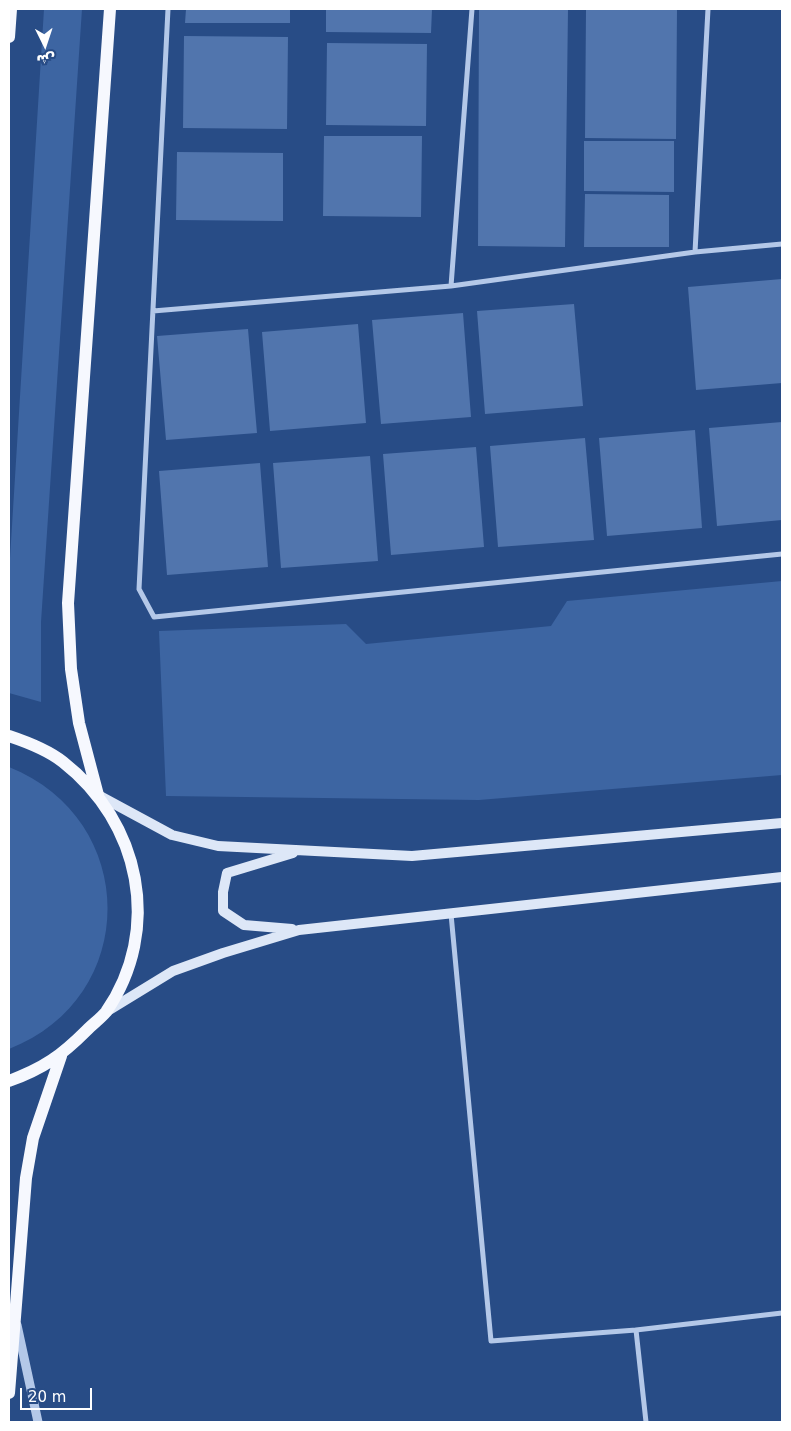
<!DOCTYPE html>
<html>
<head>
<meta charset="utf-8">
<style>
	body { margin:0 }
	#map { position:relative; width:791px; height:1431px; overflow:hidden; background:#284c86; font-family:"DejaVu Sans","Noto Sans Arabic",sans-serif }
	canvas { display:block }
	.frame { position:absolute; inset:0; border:10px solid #fff; pointer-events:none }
	.north { position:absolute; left:20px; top:20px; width:50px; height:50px; -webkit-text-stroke:4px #284c86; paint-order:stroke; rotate:176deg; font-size:14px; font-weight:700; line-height:20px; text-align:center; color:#fff }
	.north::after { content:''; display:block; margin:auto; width:18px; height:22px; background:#fff; clip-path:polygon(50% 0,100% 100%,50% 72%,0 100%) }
	.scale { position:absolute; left:20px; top:1388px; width:72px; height:22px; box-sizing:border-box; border:2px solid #fff; border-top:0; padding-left:6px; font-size:15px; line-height:18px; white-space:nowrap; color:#fff; -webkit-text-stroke:4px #284c86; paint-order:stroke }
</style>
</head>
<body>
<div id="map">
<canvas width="791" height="1431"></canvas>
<div class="frame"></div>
<div class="north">ش</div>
<div class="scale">20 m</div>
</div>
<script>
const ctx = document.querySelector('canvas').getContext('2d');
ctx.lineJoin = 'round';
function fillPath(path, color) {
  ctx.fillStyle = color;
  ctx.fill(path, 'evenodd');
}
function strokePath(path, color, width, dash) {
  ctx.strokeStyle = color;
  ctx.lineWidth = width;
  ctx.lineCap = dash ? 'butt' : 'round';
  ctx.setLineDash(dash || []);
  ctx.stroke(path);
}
fillPath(new Path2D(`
	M 44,9 L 82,9 L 41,622 L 41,702 L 9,693 L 9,574 Z
	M 782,581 L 782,775 L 479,800 L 166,796 L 159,631 L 346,624 L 366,644 L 551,626 L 567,601 Z
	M 9,767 C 140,819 141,998 9,1049 Z`), '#3d65a2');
fillPath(new Path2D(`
	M 186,9 L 290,9 L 290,23 L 185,23 Z
	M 326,9 L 432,9 L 431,33 L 326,32 Z
	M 479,9 L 568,9 L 565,247 L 478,246 Z
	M 586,9 L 677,9 L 676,139 L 585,138 Z
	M 184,36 L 288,37 L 287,129 L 183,128 Z
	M 327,43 L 427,44 L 426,126 L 326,125 Z
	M 324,136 L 422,136 L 421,217 L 323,216 Z
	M 584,141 L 674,141 L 674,192 L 584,191 Z
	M 177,152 L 283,153 L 283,221 L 176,220 Z
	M 585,194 L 669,195 L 669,247 L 584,247 Z
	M 782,279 L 782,383 L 696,390 L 688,287 Z
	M 574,304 L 583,406 L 485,414 L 477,311 Z
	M 463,313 L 471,417 L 381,424 L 372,320 Z
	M 358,324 L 366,423 L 270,431 L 262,332 Z
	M 248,329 L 257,433 L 166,440 L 157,336 Z
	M 782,422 L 782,520 L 717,526 L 709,428 Z
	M 695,430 L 702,528 L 607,536 L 599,438 Z
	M 585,438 L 594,540 L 498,547 L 490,446 Z
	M 476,447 L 484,547 L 391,555 L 383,454 Z
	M 370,456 L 378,561 L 281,568 L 273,463 Z
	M 260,463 L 268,567 L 167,575 L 159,471 Z`), '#5175ad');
strokePath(new Path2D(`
	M 168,9 L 139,589 L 154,617 L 782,554
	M 695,252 L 708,9
	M 451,286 L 472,9
	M 153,311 L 451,286 L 695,252 L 782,244
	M 451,914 L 491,1341 L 636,1330 L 646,1422
	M 636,1330 L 782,1313`), '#b4c8e8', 5);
strokePath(new Path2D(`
	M 17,1325 L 38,1422`), '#b4c8e8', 9);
strokePath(new Path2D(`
	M 98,795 L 172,835 L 218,846 L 412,856 L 782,823
	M 292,929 L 244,925 L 223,911 L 223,892 L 227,873 L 293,853
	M 106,1012 L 173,971 L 223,953 L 299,930 L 782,877`), '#dde7f7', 10);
strokePath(new Path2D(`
	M 9,37 L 11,9
	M 9,736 C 27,742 48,750 63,762 C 140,822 163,929 106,1012 C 101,1018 93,1024 87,1030 C 61,1056 44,1068 9,1081
	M 98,795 L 79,723 L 71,669 L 68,603 L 110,9
	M 9,1393 L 26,1178 L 33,1138 L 61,1056`), '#f6f8fe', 12);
</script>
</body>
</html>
